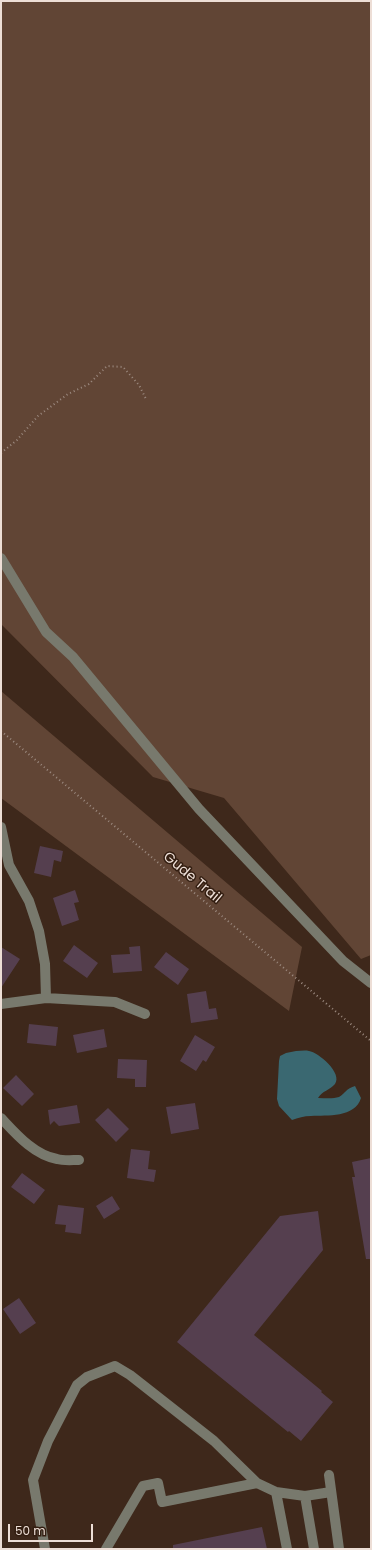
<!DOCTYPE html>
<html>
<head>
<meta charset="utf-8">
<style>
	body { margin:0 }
	#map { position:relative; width:372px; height:1550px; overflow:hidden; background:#3e281b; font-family:Poppins,sans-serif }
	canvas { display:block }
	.frame { position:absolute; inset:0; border:2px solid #edded6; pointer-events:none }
	.scale { position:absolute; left:8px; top:1524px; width:85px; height:18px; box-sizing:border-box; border:2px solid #edded6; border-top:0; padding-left:5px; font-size:12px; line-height:14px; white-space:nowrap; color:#edded6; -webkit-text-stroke:3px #331e11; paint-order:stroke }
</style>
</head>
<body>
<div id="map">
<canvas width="372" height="1550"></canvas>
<div class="frame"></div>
<div class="scale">50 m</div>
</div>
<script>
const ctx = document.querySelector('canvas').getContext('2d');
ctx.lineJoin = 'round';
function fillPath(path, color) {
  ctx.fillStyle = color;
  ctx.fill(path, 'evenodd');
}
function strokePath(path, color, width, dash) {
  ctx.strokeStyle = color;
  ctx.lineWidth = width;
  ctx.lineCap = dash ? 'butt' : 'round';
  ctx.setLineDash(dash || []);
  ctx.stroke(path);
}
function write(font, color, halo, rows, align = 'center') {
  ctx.font = font + ' Poppins,sans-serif';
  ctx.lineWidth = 3;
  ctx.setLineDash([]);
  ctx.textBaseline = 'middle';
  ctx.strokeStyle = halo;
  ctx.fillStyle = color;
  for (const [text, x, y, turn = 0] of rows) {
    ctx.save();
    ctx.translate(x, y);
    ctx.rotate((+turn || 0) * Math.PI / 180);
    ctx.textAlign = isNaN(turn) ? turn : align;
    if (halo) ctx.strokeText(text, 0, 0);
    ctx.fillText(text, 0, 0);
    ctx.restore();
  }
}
fillPath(new Path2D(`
	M 1,1 L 371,1 L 371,955 L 361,959 L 224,798 L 153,777 L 1,624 Z
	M 1,691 L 302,947 L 289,1011 L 1,798 Z`), '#614535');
fillPath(new Path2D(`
	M 296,1051 C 300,1051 305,1050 309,1051 C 318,1052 343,1073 335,1084 C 330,1090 322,1091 318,1098 C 325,1098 333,1099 339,1097 C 346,1093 345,1089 355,1086 L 361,1098 C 355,1118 327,1115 311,1116 C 304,1116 298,1118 292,1120 L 279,1106 L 277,1099 L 279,1061 L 280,1056 L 286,1053 Z`), '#3a6871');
fillPath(new Path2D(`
	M 40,846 L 63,851 L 61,862 L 54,860 L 51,877 L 34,873 Z
	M 75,890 L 79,902 L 74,903 L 79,920 L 62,926 L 53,898 Z
	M 74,945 L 98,963 L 87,978 L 63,961 Z
	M 140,946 L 142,971 L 113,973 L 111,955 L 130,954 L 129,947 Z
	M 1,947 L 20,959 L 1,988 Z
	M 166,952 L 189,969 L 178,985 L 154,967 Z
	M 206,991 L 209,1009 L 216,1008 L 218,1019 L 191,1023 L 187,994 Z
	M 29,1024 L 58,1027 L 56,1046 L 27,1043 Z
	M 104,1029 L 107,1047 L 77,1053 L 73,1035 Z
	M 195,1035 L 215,1047 L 206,1062 L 203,1060 L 196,1071 L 180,1061 Z
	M 118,1059 L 147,1060 L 146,1087 L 135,1087 L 135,1079 L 117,1078 Z
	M 16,1075 L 34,1094 L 22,1106 L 3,1088 Z
	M 195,1103 L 199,1129 L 171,1134 L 166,1107 Z
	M 77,1105 L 80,1123 L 59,1126 L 54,1121 L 50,1125 L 48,1110 Z
	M 108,1108 L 129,1129 L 116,1142 L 95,1120 Z
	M 131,1149 L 150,1151 L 148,1169 L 156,1170 L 154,1182 L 127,1178 Z
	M 371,1158 L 371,1259 L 366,1259 L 352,1177 L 355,1177 L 352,1162 Z
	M 22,1173 L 45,1190 L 34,1204 L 11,1187 Z
	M 112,1196 L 120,1209 L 104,1219 L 96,1206 Z
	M 58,1205 L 84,1208 L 81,1234 L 65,1232 L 66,1225 L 55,1224 Z
	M 318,1211 L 323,1250 L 254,1335 L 322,1391 L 321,1392 L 333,1402 L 301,1441 L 289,1431 L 288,1432 L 177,1342 L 280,1216 Z
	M 19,1298 L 36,1323 L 20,1334 L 3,1309 Z
	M 262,1527 L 267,1549 L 173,1549 L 173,1545 Z`), '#553f4f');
strokePath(new Path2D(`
	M 1,453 L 17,440 L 38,416 L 68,394 L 89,384 L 107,366 L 123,367 L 139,385 L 146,399
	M 1,731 L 371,1041`), '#9d8b81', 2, [1, 3]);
strokePath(new Path2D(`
	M 1,558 L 46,632 L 73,657 L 199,809 L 343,961 L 371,983
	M 1,827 L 9,865 L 29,901 L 39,931 L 45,964 L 46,998
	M 1,1004 L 46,998 L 115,1002 L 145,1014
	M 1,1118 C 16,1134 34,1155 57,1159 C 64,1161 72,1160 79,1160
	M 329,1475 L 339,1549
	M 257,1483 L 276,1492 L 305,1496
	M 276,1492 L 287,1549
	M 45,1549 L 33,1480 L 48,1441 L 77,1385 L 87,1377 L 115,1366 L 130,1375 L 214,1441 L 257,1483 L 162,1502 L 158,1483 L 143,1486 L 106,1549
	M 314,1549 L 305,1496 L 331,1492`), '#78796d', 10);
write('14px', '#edded6', '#331e11', [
	["Gude Trail",192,878,40]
]);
</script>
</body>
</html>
